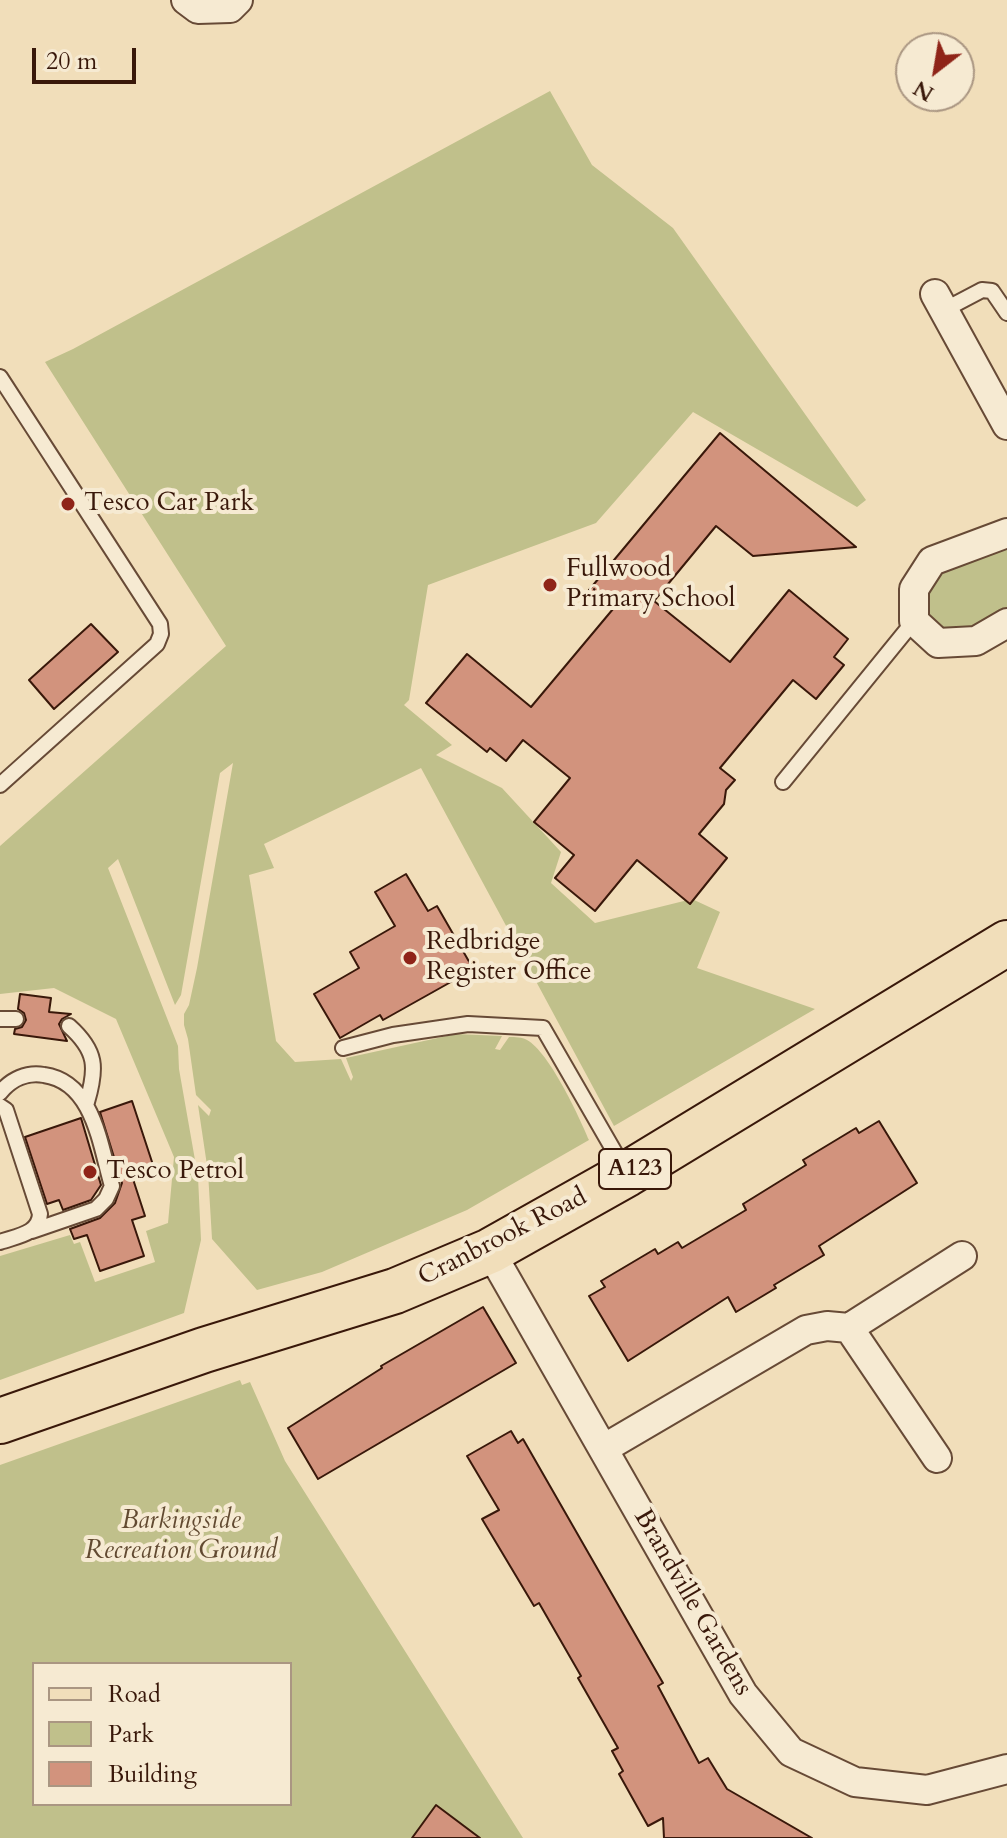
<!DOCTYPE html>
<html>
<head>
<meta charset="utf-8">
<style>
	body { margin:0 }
	#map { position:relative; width:1007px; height:1838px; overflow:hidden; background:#f1deba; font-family:Cardo,serif }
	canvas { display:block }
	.legend { position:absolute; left:32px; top:1662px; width:260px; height:144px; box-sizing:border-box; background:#f6ead2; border:2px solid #aa9682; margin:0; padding:10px 14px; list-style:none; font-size:24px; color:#39180a }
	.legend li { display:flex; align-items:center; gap:16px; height:40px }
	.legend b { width:40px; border:2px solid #aa9682 }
	.north { position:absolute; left:895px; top:32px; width:80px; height:80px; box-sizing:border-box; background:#f6ead2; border:2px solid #aa9682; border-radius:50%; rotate:211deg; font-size:22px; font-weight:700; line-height:32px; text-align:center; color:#39180a }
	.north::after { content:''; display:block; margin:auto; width:28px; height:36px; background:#8f2418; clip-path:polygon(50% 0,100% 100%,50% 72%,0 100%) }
	.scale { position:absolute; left:32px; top:48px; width:104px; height:36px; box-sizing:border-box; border:4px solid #39180a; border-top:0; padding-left:10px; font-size:24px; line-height:28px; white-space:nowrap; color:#39180a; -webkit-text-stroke:6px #f6ead2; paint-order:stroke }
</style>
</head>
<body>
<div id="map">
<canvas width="1007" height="1838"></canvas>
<ul class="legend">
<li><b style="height:10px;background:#f1deba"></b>Road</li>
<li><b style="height:22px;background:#c0c08b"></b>Park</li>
<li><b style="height:22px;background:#d2937d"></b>Building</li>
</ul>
<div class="north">N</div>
<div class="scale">20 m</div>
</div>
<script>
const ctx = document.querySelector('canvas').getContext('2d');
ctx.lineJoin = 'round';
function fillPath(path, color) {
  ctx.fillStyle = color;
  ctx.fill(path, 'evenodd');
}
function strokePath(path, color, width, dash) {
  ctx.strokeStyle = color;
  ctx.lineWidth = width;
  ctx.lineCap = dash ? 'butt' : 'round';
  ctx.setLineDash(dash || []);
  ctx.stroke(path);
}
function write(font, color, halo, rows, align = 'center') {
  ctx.font = font + ' Cardo,serif';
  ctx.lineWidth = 8;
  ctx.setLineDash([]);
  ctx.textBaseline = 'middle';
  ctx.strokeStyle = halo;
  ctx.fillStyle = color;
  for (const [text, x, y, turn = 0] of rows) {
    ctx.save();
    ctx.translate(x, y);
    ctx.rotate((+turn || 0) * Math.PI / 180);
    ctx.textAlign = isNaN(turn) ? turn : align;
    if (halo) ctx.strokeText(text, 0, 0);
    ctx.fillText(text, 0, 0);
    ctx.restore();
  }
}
fillPath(new Path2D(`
	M 550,91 L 592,165 L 673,228 L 866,500 L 857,507 L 693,412 L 596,523 L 428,585 L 409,700 L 404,705 L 452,745 L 436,755 L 502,788 L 561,852 L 551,883 L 595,923 L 692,899 L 720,912 L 697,968 L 815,1009 L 614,1126 L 421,768 L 264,844 L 274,868 L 249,875 L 276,1041 L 295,1062 L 341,1059 L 351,1081 L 353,1077 L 346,1058 L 456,1034 L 502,1036 L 495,1049 L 500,1050 L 509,1037 C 515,1037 522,1037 527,1040 C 549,1052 579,1116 589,1140 L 467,1210 L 322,1272 L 257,1290 L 212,1239 L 208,1172 L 198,1105 L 209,1116 L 211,1110 L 196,1095 L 188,1039 L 184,1025 L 184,1014 L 189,1005 L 197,968 L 233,763 L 220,773 L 181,995 L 175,1005 L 118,859 L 108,868 L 178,1046 L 179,1069 L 198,1177 L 201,1240 L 184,1313 L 0,1380 L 0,1256 L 70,1235 L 74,1244 L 80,1242 L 95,1282 L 155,1262 L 146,1231 L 168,1223 L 174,1157 L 116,1019 L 54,988 L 0,994 L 0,846 L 226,646 L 45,362 L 73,349 Z
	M 1007,549 L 1007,608 C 989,618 965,637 943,629 C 922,622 920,588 936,576 C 950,566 989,555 1007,549 Z
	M 240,1380 L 242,1385 L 250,1382 L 285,1461 L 523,1838 L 0,1838 L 0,1465 ZM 34,1664 L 290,1664 L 290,1804 L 34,1804 Z`), '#c0c08b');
const building = new Path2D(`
	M 720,433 L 856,547 L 753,556 L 716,526 L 654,601 L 730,662 L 789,590 L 848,639 L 834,657 L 844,665 L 816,699 L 793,680 L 720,768 L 735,780 L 726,790 L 724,804 L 699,834 L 727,858 L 690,904 L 637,860 L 595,911 L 555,878 L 574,855 L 534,822 L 570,778 L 523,740 L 506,761 L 490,748 L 487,752 L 426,703 L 467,654 L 531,707 L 613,609 L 589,590 Z
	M 91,624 L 118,652 L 54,709 L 29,680 Z
	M 406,874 L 428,911 L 437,906 L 471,965 L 456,973 L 458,978 L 383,1020 L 380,1015 L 340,1038 L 314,994 L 359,968 L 350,952 L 395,926 L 375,892 Z
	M 20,994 L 51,998 L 49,1012 L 71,1014 L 62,1019 L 59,1024 L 67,1041 L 14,1034 L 15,1029 L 22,1027 L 26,1020 L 24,1013 L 18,1009 Z
	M 132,1101 L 154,1168 L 132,1176 L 145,1216 L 132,1220 L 144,1256 L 100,1271 L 87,1235 L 74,1239 L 70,1229 L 100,1218 L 115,1203 L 122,1183 L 100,1112 Z
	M 81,1118 L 101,1185 L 91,1200 L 63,1210 L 59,1200 L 47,1204 L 25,1137 Z
	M 879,1121 L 917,1183 L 819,1246 L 824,1255 L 774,1285 L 776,1288 L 736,1312 L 728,1297 L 628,1361 L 589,1296 L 605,1287 L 601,1281 L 655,1249 L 658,1254 L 678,1242 L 682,1248 L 746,1210 L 743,1204 L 806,1165 L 803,1160 L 856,1128 L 859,1133 Z
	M 483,1307 L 516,1363 L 318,1479 L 288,1428 L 382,1368 L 381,1366 Z
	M 511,1431 L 518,1443 L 523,1439 L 663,1683 L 658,1686 L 699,1763 L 708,1758 L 727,1789 L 812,1838 L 664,1838 L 663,1818 L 648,1826 L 619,1774 L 623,1771 L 612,1751 L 618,1748 L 578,1678 L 581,1676 L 539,1603 L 534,1606 L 482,1519 L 499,1510 L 467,1456 Z
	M 436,1805 L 480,1838 L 412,1838 Z`);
fillPath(building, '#d2937d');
strokePath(building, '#39180a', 2);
const service = new Path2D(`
	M 944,310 L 982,290 L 992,291 L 1007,313
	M 0,377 L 160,624 L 161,634 L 157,644 L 0,785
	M 783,782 L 914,621
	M 0,1019 L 16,1019
	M 69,1026 C 97,1051 97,1068 87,1102
	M 343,1048 L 393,1035 L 468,1024 L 543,1028 L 625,1170
	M 0,1093 C 11,1079 27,1072 44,1075 C 94,1082 100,1146 112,1186 L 106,1199 L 96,1209 L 32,1231
	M 0,1106 L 6,1110 L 40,1214 C 39,1234 17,1236 0,1242`);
const minor = new Path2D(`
	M 186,0 L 198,9 L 230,8 L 238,0
	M 935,294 L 1007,425
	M 1007,533 L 932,561 L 914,589 L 914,621 L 938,643 L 976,641 L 1007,623
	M 490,1251 L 743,1694 L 791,1752 L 855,1782 L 927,1790 L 1007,1769
	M 849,1328 L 962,1256
	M 603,1449 L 806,1330 L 827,1326 L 849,1328 L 937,1458`);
const primary = new Path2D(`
	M 0,1421 L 204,1350 L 395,1291 L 490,1251 L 627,1174 L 1007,943`);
strokePath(service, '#674a36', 18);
strokePath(minor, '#674a36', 32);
strokePath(primary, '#39180a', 48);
strokePath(service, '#f6ead2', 14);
strokePath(minor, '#f6ead2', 28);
strokePath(primary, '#f1deba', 44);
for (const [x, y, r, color] of [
	[68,504,8,"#8f2418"],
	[550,585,8,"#8f2418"],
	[410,958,8,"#8f2418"],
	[90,1172,8,"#8f2418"]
]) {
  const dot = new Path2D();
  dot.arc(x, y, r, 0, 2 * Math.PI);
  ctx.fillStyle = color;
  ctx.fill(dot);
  strokePath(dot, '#f6ead2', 3);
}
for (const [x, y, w] of [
	[635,1169,72]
]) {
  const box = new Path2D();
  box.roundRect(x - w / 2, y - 20, w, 40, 6);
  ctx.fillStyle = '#f6ead2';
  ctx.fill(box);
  strokePath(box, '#39180a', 2);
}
write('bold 24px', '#39180a', null, [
	["A123",635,1169]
]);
write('26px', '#39180a', '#f6ead2', [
	["Tesco Car Park",84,504],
	["Fullwood",566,570],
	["Primary School",566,600],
	["Redbridge",426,943],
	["Register Office",426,973],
	["Tesco Petrol",106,1172]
], 'left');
write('26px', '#39180a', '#f6ead2', [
	["Cranbrook Road",503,1238,-27],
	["Brandville Gardens",692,1603,60]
]);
write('italic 26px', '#624a31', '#f6ead2', [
	["Barkingside",181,1522],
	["Recreation Ground",181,1552]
]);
</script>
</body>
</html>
